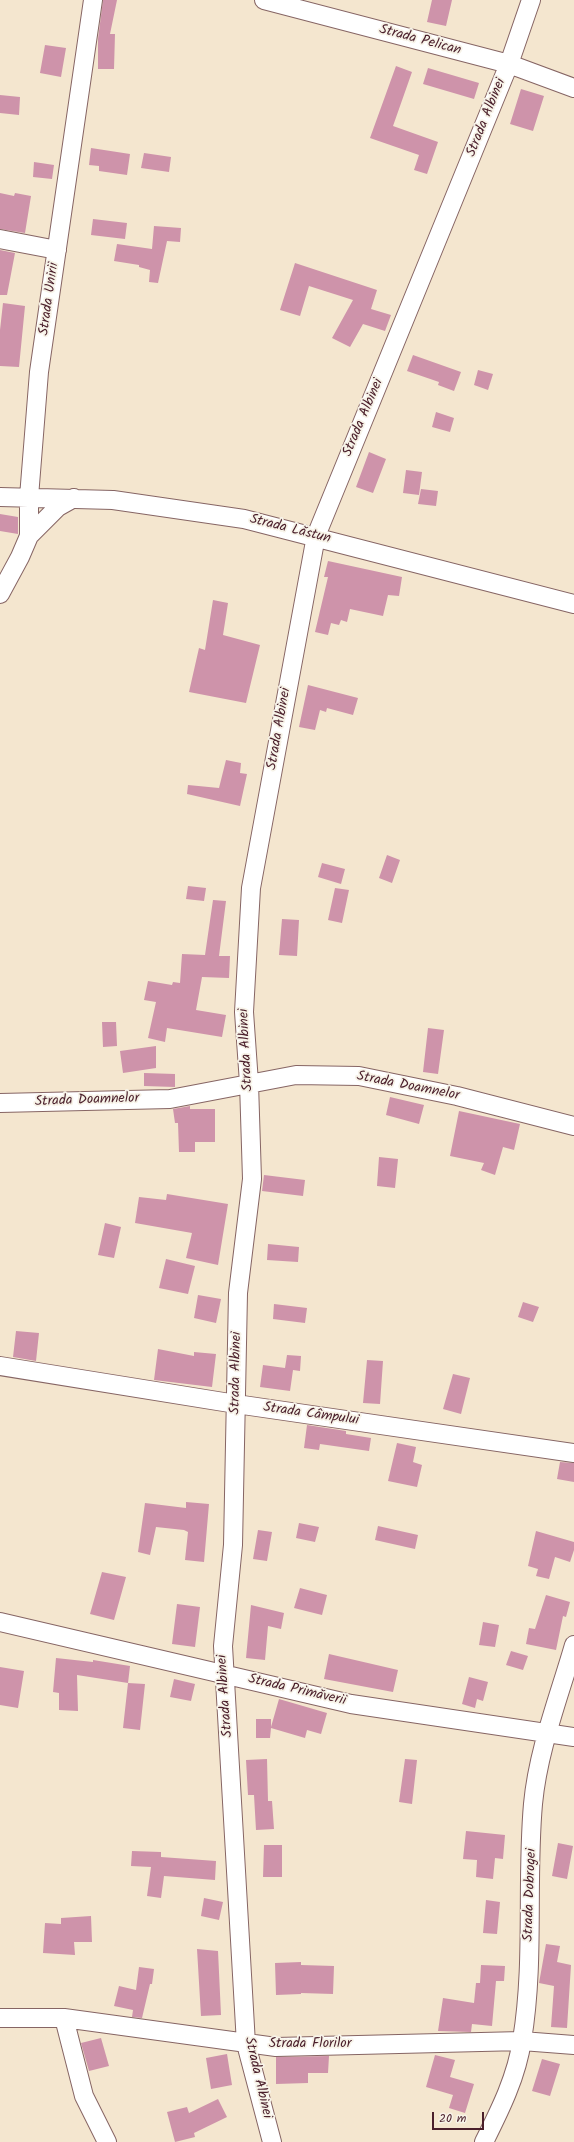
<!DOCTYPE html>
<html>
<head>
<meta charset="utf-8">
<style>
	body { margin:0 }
	#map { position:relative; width:574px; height:2142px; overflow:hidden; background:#f4e6cf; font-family:Kalam,sans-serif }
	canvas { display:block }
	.scale { position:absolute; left:432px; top:2112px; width:52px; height:18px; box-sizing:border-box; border:2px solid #4a1f2b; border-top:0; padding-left:5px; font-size:12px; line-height:14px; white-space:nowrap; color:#4a1f2b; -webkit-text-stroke:3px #f7f3e8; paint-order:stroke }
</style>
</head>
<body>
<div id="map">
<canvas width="574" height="2142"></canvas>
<div class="scale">20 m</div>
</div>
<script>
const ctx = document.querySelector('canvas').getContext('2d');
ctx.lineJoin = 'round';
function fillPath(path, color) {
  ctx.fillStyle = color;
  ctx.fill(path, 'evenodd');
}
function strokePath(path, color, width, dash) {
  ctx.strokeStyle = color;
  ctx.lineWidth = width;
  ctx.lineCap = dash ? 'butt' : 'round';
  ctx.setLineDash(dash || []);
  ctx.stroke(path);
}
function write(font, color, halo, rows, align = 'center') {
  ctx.font = font + ' Kalam,sans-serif';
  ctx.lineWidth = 3.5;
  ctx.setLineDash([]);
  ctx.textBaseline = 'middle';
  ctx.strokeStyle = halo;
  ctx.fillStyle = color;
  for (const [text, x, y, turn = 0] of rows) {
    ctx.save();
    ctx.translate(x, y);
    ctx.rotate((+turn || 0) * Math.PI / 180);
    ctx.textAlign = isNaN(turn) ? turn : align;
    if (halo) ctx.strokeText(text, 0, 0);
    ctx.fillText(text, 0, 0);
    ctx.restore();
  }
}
fillPath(new Path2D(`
	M 103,0 L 117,0 L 110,34 L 115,34 L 114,69 L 98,69 L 98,39 Z
	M 432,0 L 452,0 L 446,26 L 427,22 Z
	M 45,45 L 66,48 L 61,77 L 40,73 Z
	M 396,66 L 412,72 L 393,126 L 438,142 L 427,174 L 414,170 L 419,155 L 370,138 Z
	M 428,68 L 479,83 L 474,99 L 423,84 Z
	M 521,89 L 544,96 L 533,131 L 510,124 Z
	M 0,95 L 20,97 L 19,115 L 0,113 Z
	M 91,148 L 130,154 L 127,175 L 99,171 L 99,166 L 89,165 Z
	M 144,153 L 171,157 L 169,172 L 141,168 Z
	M 34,162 L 54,165 L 52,179 L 33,177 Z
	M 0,193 L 14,196 L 15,193 L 31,196 L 25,233 L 0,229 Z
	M 93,219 L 127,223 L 125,239 L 91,235 Z
	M 154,226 L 181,228 L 180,242 L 167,241 L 158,283 L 149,282 L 150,270 L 139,267 L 139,265 L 114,261 L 117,244 L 152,249 Z
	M 0,250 L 15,253 L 7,295 L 0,295 Z
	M 295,263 L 377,290 L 371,309 L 391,315 L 385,331 L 363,324 L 350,347 L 332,338 L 353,300 L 309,286 L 300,316 L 280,310 Z
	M 3,303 L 25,306 L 19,367 L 0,366 L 0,330 Z
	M 413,355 L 461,372 L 454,391 L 438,385 L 439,382 L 407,371 Z
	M 478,370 L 493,374 L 488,390 L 474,385 Z
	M 436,412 L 454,418 L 450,432 L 432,427 Z
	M 369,452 L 386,459 L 373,493 L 356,487 Z
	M 406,470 L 422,472 L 419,495 L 403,493 Z
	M 421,489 L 438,491 L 436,506 L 418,504 Z
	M 0,514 L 18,517 L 18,534 L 0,531 Z
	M 328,561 L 402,577 L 399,596 L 388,595 L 383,616 L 350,609 L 347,622 L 341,620 L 339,625 L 331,623 L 328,635 L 315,632 L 328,577 L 324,577 Z
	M 213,600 L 228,603 L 223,635 L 260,645 L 246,703 L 189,692 L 199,648 L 205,650 Z
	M 308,685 L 358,698 L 353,715 L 327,708 L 326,712 L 320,710 L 315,730 L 299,727 Z
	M 226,760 L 241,763 L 240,773 L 247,774 L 240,806 L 187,794 L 188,785 L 219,788 Z
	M 387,855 L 400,860 L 392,883 L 379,878 Z
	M 322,863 L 345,869 L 341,884 L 318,877 Z
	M 188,886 L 206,888 L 204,901 L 186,899 Z
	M 335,888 L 349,890 L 342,923 L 328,920 Z
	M 213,900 L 226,901 L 219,956 L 230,956 L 229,978 L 202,977 L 196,1010 L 226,1015 L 222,1037 L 167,1028 L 165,1042 L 148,1038 L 156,1002 L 144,1000 L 148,981 L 172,985 L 173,982 L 180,983 L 182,954 L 205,955 Z
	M 282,919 L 299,920 L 297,956 L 279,955 Z
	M 102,1022 L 116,1022 L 117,1046 L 103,1047 Z
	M 428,1028 L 444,1030 L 438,1074 L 423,1072 Z
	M 156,1046 L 156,1068 L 123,1073 L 120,1051 Z
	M 144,1073 L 175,1074 L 175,1087 L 144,1086 Z
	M 390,1097 L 424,1105 L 419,1124 L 386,1115 Z
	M 190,1106 L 190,1109 L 215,1109 L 215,1142 L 195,1142 L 195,1152 L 179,1152 L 178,1123 L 175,1123 L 173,1109 Z
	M 459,1111 L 520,1124 L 514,1150 L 503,1147 L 495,1175 L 481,1170 L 484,1163 L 450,1156 Z
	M 379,1157 L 398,1159 L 395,1188 L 377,1186 Z
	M 264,1175 L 305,1180 L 303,1196 L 262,1191 Z
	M 167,1194 L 228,1204 L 218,1265 L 186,1258 L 192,1233 L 135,1223 L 139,1197 L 166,1200 Z
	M 105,1223 L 121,1227 L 114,1258 L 98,1255 Z
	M 268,1244 L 299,1247 L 298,1262 L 267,1260 Z
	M 166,1259 L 195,1266 L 188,1294 L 159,1288 Z
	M 198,1295 L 221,1299 L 216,1323 L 194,1318 Z
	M 523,1302 L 539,1307 L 533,1322 L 518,1317 Z
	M 274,1304 L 307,1308 L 305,1323 L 273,1319 Z
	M 16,1331 L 39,1333 L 36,1361 L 13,1357 Z
	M 158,1349 L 194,1356 L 194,1352 L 216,1354 L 212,1387 L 154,1380 Z
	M 287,1355 L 301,1356 L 300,1371 L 293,1370 L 290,1391 L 260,1387 L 263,1365 L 285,1368 Z
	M 367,1360 L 383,1361 L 380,1404 L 363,1403 Z
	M 453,1374 L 470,1378 L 461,1414 L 443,1409 Z
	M 307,1425 L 346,1431 L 346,1434 L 371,1438 L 369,1451 L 320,1444 L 319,1450 L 304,1448 Z
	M 397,1443 L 416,1447 L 413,1462 L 422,1465 L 417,1487 L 388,1481 Z
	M 560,1462 L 574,1463 L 574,1482 L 557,1479 Z
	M 186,1502 L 209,1504 L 204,1562 L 185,1560 L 188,1532 L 184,1530 L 156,1527 L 150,1555 L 138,1552 L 145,1503 L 186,1508 Z
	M 299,1523 L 319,1527 L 315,1542 L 296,1538 Z
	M 378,1526 L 418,1535 L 415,1549 L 375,1540 Z
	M 258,1530 L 272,1532 L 267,1561 L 253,1559 Z
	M 536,1531 L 574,1542 L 574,1550 L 570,1562 L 555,1557 L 549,1579 L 536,1576 L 538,1569 L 528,1566 Z
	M 102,1572 L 126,1577 L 114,1620 L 90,1614 Z
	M 300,1588 L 327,1595 L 322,1615 L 294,1608 Z
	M 546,1595 L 570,1602 L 566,1617 L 563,1616 L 556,1650 L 526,1644 L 529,1628 L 535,1629 Z
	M 177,1604 L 200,1607 L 195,1647 L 172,1644 Z
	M 251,1605 L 284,1613 L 281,1629 L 268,1626 L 265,1660 L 246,1658 Z
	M 483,1622 L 499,1625 L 495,1647 L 479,1645 Z
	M 511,1651 L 528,1656 L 523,1670 L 506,1665 Z
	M 329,1654 L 398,1670 L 393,1692 L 324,1679 Z
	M 56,1658 L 93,1662 L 93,1660 L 130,1666 L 128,1683 L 77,1675 L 78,1711 L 59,1710 L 59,1693 L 53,1692 Z
	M 0,1667 L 24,1671 L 18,1708 L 0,1705 Z
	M 469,1677 L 488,1682 L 483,1701 L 477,1699 L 475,1708 L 462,1704 Z
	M 174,1679 L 195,1684 L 191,1701 L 170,1697 Z
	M 128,1683 L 145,1684 L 140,1730 L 123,1728 Z
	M 279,1699 L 327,1713 L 321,1734 L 307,1730 L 305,1738 L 271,1728 L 270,1738 L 256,1738 L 256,1719 L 271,1719 L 271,1727 Z
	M 267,1759 L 268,1801 L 272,1801 L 274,1829 L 256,1830 L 254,1795 L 248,1795 L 246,1760 Z
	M 405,1759 L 417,1760 L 412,1804 L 399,1802 Z
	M 466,1831 L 505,1835 L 503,1859 L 495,1858 L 493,1879 L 476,1877 L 477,1860 L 463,1859 Z
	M 558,1843 L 573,1846 L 567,1879 L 552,1876 Z
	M 264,1845 L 282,1845 L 282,1877 L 263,1877 Z
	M 132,1851 L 161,1852 L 161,1857 L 216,1861 L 215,1880 L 164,1876 L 161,1898 L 147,1896 L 151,1867 L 131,1866 Z
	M 204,1898 L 223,1902 L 219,1920 L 201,1916 Z
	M 486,1900 L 500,1902 L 497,1934 L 483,1933 Z
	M 91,1916 L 92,1942 L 74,1942 L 75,1955 L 43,1953 L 45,1923 L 61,1924 L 61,1918 Z
	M 546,1944 L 560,1946 L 557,1962 L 571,1965 L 567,2028 L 551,2027 L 554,1986 L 539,1983 Z
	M 197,1949 L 218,1951 L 221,2015 L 201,2016 Z
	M 301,1962 L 301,1965 L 334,1966 L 333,1994 L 301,1993 L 301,1994 L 276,1995 L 275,1963 Z
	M 481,1965 L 505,1966 L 504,1981 L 496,1981 L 492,2026 L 472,2024 L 471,2032 L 438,2031 L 443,1998 L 474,2003 L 476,1983 L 480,1983 Z
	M 139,1967 L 154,1969 L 152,1984 L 150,1984 L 142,2018 L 132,2017 L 133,2010 L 114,2006 L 119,1986 L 136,1990 Z
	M 101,2038 L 109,2066 L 89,2071 L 81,2043 Z
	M 227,2054 L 232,2085 L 211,2089 L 206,2058 Z
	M 435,2055 L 455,2060 L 450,2077 L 474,2084 L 465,2113 L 449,2108 L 453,2095 L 426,2087 Z
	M 329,2056 L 328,2073 L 308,2073 L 308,2083 L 276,2084 L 276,2057 Z
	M 542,2059 L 560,2064 L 550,2096 L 532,2091 Z
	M 218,2099 L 227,2117 L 194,2133 L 195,2137 L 175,2142 L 167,2112 L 187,2107 L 189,2113 Z`), '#ce93aa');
const minor = new Path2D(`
	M 264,0 L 509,64 L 574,88
	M 0,239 L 57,250
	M 0,497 L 113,500 L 244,519 L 574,604
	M 29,536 L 58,507 L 74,498
	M 0,594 L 20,557 L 29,536 L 29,497 L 39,372 L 93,0
	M 0,1103 L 170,1099 L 296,1075 L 359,1076 L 457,1096 L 574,1126
	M 0,1366 L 236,1404 L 574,1453
	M 0,1622 L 351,1704 L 574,1737
	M 0,2018 L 64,2018 L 276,2047 L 522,2041 L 574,2045
	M 64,2018 L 84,2096 L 107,2142
	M 272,2142 L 246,2044 L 223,1646 L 233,1545 L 238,1293 L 252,1179 L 249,1083 L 244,1012 L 251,888 L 316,536 L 509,64 L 531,0
	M 484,2142 C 500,2110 517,2076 522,2040 C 535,1962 526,1882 533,1804 C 538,1750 559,1697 574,1645`);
strokePath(minor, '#866564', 20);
strokePath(minor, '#fff', 18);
write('14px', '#4a1f2b', '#f7f3e8', [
	["Strada Pelican",420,41,15],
	["Strada Albinei",487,118,-68],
	["Strada Unirii",50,299,-82],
	["Strada Albinei",364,418,-67],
	["Strada Lăstun",290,530,14],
	["Strada Albinei",280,729,-80],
	["Strada Albinei",247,1050,-93],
	["Strada Doamnelor",408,1087,11],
	["Strada Doamnelor",87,1101,-2],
	["Strada Albinei",237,1373,-89],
	["Strada Câmpului",311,1415,8],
	["Strada Primăverii",297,1691,13],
	["Strada Albinei",226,1696,-94],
	["Strada Dobrogei",531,1895,-88],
	["Strada Florilor",310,2045],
	["Strada Albinei",257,2078,77]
]);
</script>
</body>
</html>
